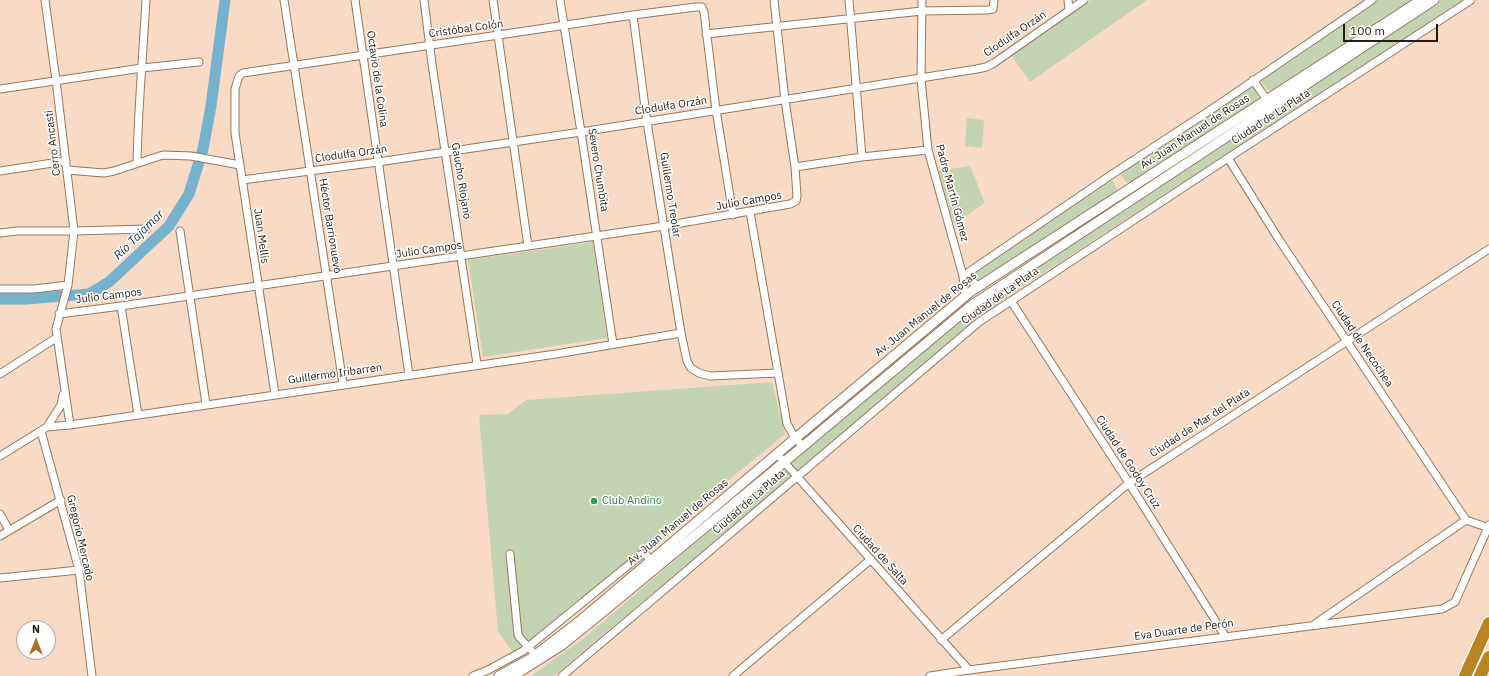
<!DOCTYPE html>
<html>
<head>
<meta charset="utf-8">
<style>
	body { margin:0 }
	#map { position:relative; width:1489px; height:676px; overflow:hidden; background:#f9dbc5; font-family:"IBM Plex Sans",sans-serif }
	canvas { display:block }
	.north { position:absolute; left:16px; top:620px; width:40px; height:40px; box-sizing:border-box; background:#fff; border:1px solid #a8a4a1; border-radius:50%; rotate:0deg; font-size:11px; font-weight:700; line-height:16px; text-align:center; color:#261c14 }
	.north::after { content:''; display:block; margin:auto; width:14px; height:18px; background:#ab7130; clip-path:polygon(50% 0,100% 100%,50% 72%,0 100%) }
	.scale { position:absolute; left:1343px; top:24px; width:95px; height:18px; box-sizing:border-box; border:2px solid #261c14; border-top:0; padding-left:5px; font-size:12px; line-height:14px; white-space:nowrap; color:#261c14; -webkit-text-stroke:3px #fff; paint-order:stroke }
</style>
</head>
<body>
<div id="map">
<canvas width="1489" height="676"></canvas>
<div class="north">N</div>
<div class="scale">100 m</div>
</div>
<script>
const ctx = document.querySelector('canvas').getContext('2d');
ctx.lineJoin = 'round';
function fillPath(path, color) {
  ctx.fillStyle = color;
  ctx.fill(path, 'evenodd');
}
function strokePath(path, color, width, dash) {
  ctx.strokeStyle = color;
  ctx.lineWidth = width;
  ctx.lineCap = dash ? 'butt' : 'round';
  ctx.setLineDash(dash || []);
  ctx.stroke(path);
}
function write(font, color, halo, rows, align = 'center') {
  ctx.font = font + ' "IBM Plex Sans",sans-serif';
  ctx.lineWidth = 3;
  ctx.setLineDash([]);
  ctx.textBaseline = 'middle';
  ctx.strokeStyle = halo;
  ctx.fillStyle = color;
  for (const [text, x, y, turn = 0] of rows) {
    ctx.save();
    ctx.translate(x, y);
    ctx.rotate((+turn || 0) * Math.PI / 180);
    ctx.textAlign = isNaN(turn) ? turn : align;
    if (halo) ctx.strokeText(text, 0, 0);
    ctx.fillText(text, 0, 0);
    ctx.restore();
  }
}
fillPath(new Path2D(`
	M 1092,0 L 1147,0 L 1030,82 L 1011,55 Z
	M 1363,0 L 1411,0 L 1272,90 L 1267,90 L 1256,74 Z
	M 1441,0 L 1463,0 L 1014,292 L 977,320 L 797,472 L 788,462 L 982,302 Z
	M 1248,79 L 1258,95 L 1258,99 L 1134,182 L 1126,182 L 1117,169 Z
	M 967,118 L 984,120 L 982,148 L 965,146 Z
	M 970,166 L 985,203 L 954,224 L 938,171 Z
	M 1109,175 L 1117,188 L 1116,192 L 979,283 L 973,280 L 969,272 Z
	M 593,242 L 607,338 L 483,357 L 468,260 Z
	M 772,382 L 785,434 L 531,641 L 513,652 L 498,632 L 479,415 L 508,414 L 526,400 Z
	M 784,467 L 792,476 L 554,676 L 531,676 L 584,638 Z`), '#c4d4b2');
strokePath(new Path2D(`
	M 0,299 L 26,299 L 89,294 L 109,282 L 169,226 L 189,194 L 203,149 L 211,106 L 225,0`), '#75b2cd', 11);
const street = new Path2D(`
	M 45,0 L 56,80 L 74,231 L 68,285 L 56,329 L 70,425
	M 284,0 L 343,384
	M 355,0 L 409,375
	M 424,0 L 432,64 L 477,364
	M 493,0 L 528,246
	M 560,0 L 581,132 L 613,344
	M 849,0 L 862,157
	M 922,0 L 921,79 L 928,150 L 963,276 L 979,286
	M 1068,0 L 1069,10
	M 633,15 L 647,122 L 681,333 L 687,361 L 691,368 L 699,373 L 710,376 L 778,373
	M 706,34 L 922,11 L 988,10 L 993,9 L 994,0
	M 1253,80 L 1267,100
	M 0,89 L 142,68 L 199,62
	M 1228,158 L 1278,238 L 1466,520 L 1489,528
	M 137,163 C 138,108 143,54 146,0
	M 795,167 L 862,157 L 928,150
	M 67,170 L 104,173 L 114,171 L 163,155 L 191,156 L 240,165
	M 0,171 L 66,161
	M 242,180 L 378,162 L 581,132 L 977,69 L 986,67 L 994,63 L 1084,0
	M 750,212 L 787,424 L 795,438 L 803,446
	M 180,231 L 206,404
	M 0,233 L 17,231 L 74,231 L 147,229
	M 0,289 L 34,289 L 68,285
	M 965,296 L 963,276 L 1111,175 L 1212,109 L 1372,0
	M 1011,301 L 1129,483 L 1225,636
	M 121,306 L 138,415
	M 59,314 L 121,306 L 664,226 L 790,204 L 796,201 L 797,196 L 795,167 L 785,100 L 774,0
	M 0,374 L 56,338
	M 275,394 L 235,133 L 235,89 L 239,76 L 243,73 L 633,15 L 696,7 L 702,7 L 704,12 L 716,110 L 733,215
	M 47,427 L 61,405 L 63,395
	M 41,431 L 79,570 L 92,676
	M 777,454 L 969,670
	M 0,456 L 47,427 L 70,425 L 556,354 L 681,333
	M 0,514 L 9,530
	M 0,536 L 61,500
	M 510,554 L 518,635 L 520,638 L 531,650
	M 0,578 L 79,570
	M 1315,624 L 1466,520
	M 941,640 L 1129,483 L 1489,249
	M 473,676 L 488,670 L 523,651 L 642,554 L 645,554 L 652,561
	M 562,676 L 658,595 L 979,322 L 1228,158 L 1471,0
	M 733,676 L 870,560
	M 930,676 L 969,670 L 1442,609 L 1455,602 L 1489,525`);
const secondary = new Path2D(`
	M 499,676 L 530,659 L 581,620 L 817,420 L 970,292 L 1421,0
	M 513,676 L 562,645 L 593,620 L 783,463 L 972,305 L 1434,0`);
const highway = new Path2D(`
	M 1465,676 L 1489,623
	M 1480,676 L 1489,657`);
strokePath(street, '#927864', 9);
strokePath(secondary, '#927864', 11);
strokePath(highway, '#fff', 14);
strokePath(street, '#fff', 7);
strokePath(secondary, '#fff', 9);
strokePath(highway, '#b98422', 12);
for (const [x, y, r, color] of [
	[594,501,4,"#2e9e5b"]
]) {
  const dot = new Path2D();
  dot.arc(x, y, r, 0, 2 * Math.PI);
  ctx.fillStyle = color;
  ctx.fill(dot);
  strokePath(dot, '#fff', 1.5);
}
write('11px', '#261c14', '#fff', [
	["Cristóbal Colón",466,29,-8],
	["Clodulfa Orzán",1015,34,-34],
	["Octavio de la Colina",377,79,82],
	["Clodulfa Orzán",671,106,-9],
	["Ciudad de La Plata",1271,117,-33],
	["Av. Juan Manuel de Rosas",1195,132,-33],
	["Cerro Ancasti",53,143,-97],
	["Clodulfa Orzán",351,154,-8],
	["Severo Chumbita",598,170,81],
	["Gaucho Riojano",461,181,81],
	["Padre Martín Gómez",952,193,75],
	["Guillermo Treolar",670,195,81],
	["Julio Campos",749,201,-10],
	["Héctor Barrionuevo",330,226,81],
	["Juan Mellis",261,236,82],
	["Julio Campos",429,250,-8],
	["Julio Campos",109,296,-7],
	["Ciudad de La Plata",1000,296,-35],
	["Av. Juan Manuel de Rosas",926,314,-39],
	["Ciudad de Necochea",1362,344,56],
	["Guillermo Iribarren",335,374,-8],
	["Ciudad de Mar del Plata",1200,423,-33],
	["Ciudad de Godoy Cruz",1128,462,57],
	["Ciudad de La Plata",749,502,-41],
	["Av. Juan Manuel de Rosas",678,522,-40],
	["Gregorio Mercado",80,538,77],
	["Ciudad de Salta",880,555,48],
	["Eva Duarte de Perón",1184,630,-8]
]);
write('11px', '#27864d', '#fff', [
	["Club Andino",602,501]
], 'left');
write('italic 12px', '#112f3b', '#fff', [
	["Río Tajamar",139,235,-45]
]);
</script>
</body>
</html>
